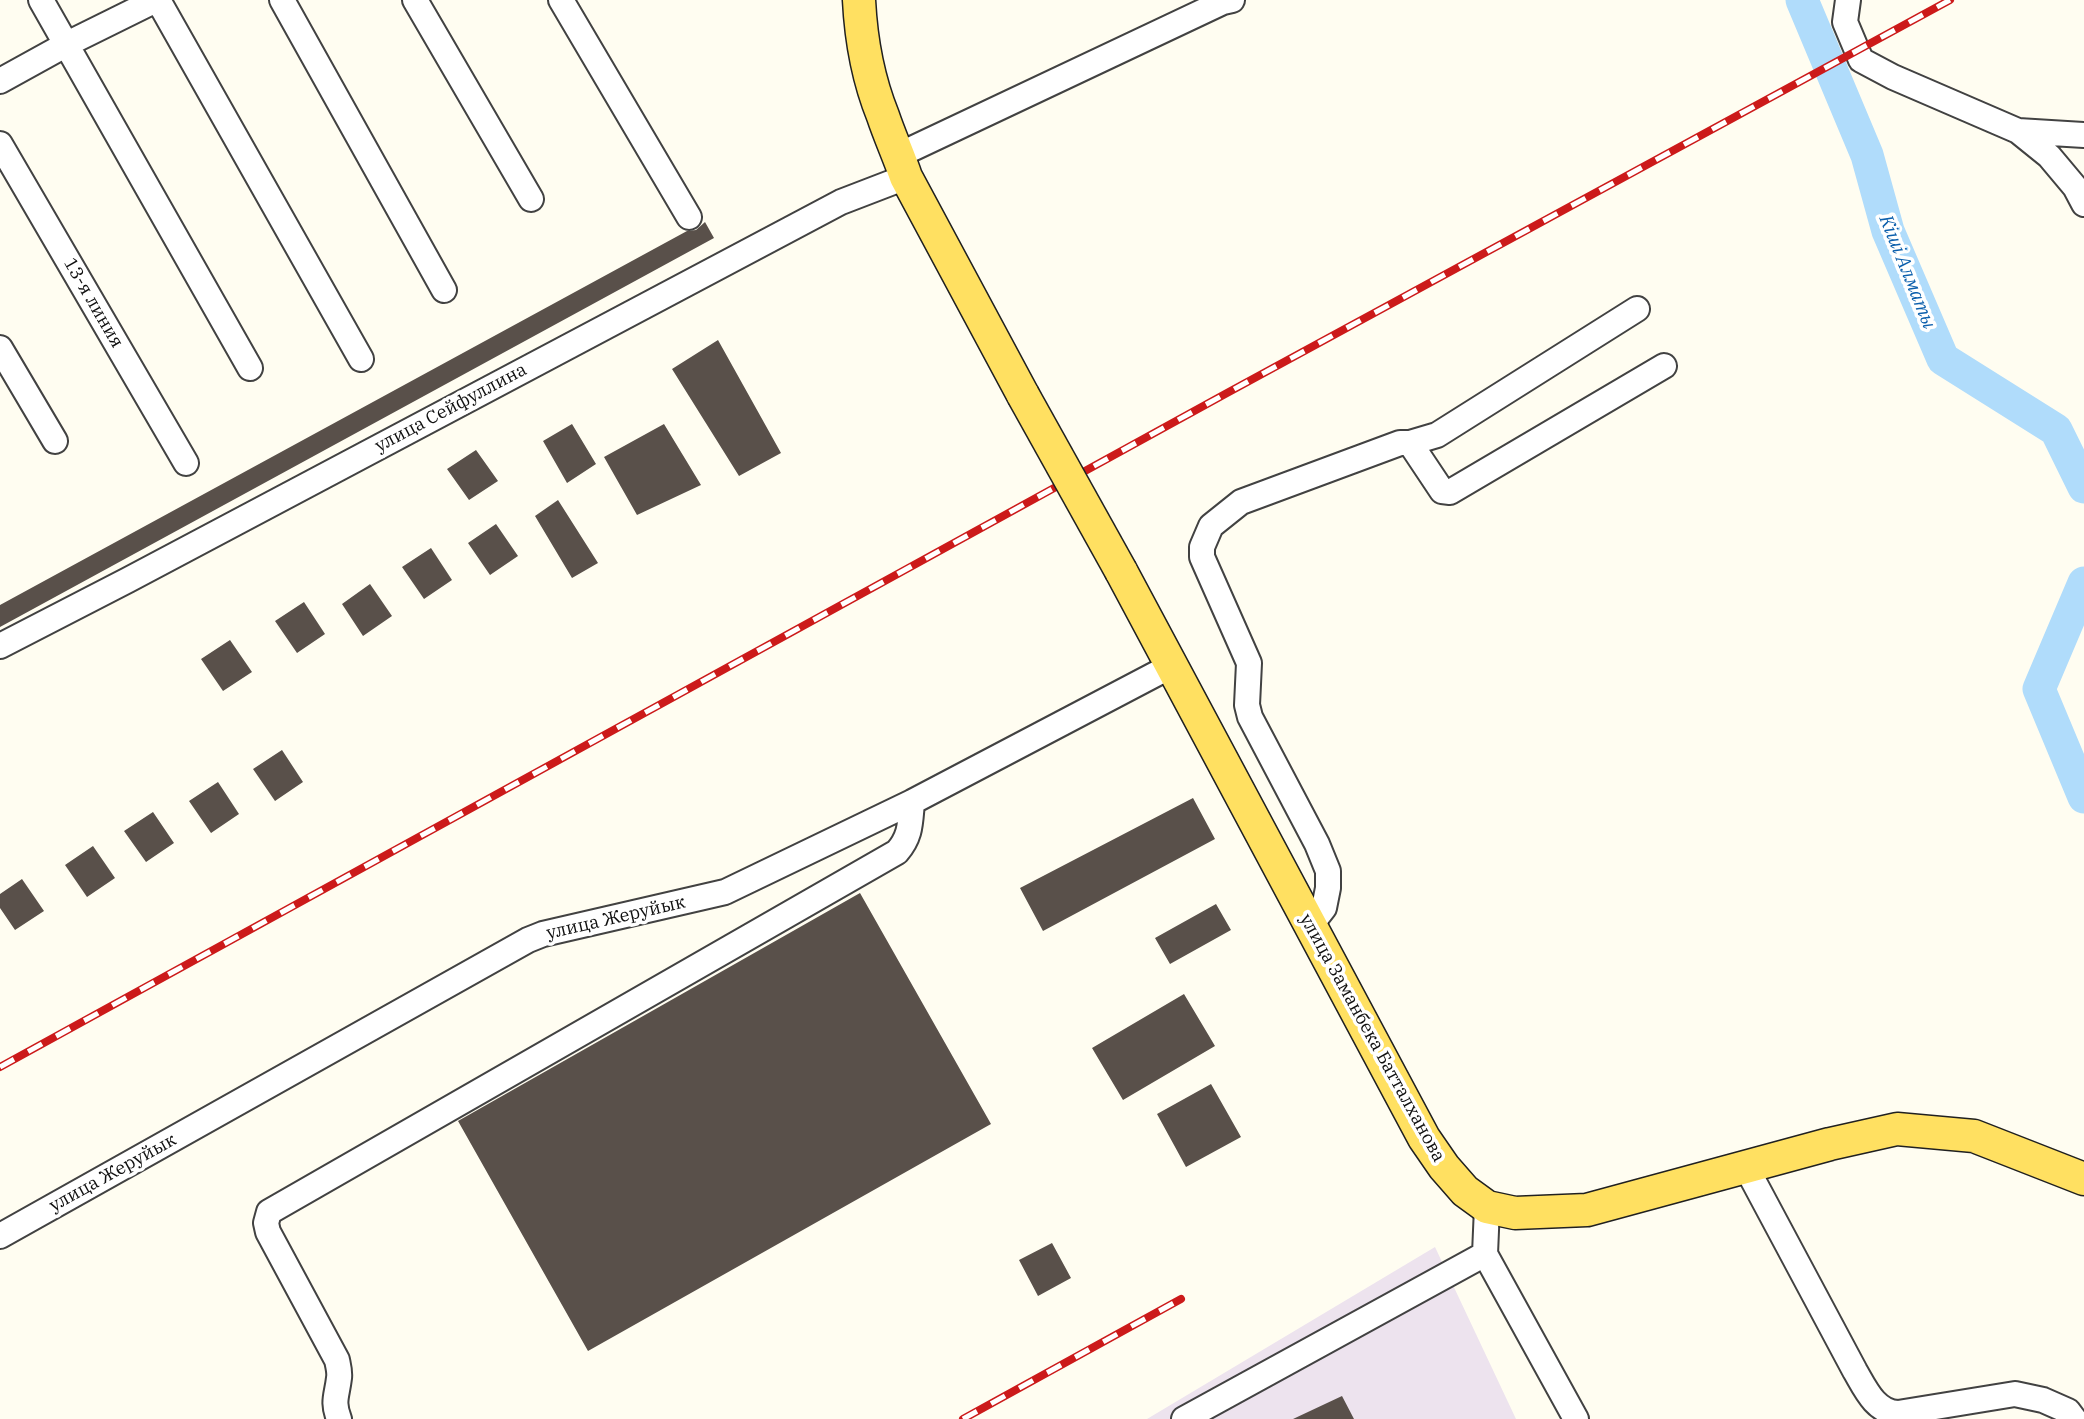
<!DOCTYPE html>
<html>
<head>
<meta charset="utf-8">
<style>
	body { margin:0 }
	canvas { display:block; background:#fffdf1 }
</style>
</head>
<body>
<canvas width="2084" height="1419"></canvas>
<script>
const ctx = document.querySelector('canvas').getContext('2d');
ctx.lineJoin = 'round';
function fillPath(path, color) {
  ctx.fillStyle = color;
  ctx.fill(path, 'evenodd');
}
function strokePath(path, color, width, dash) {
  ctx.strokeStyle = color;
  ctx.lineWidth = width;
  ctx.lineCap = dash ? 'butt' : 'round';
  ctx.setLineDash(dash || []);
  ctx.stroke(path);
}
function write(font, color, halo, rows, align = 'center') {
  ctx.font = font + ' "IBM Plex Serif",serif';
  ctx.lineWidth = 7;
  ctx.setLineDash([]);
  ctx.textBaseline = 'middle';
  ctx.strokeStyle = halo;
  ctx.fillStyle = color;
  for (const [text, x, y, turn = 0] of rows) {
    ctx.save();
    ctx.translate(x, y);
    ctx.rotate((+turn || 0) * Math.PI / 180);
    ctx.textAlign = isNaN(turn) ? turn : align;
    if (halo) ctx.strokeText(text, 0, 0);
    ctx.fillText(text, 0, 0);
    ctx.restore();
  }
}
fillPath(new Path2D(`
	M 1435,1247 L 1516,1419 L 1147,1419 Z`), '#ede3ee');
strokePath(new Path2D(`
	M 1802,0 L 1867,155 L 1888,231 L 1943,359 L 2056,430 L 2084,487
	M 2084,583 L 2039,689 L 2084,797`), '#b0dcfb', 33);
fillPath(new Path2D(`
	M 705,222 L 714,238 L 0,627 L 0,605 L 687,231 L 696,230 Z
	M 718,340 L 781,453 L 739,476 L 672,369 Z
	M 572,424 L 596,464 L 567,483 L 543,441 Z
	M 664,424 L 701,485 L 637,515 L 604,457 Z
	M 476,450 L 498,481 L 469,500 L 447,469 Z
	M 558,500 L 598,563 L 572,578 L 535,516 Z
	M 496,524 L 518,556 L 490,575 L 468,543 Z
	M 431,548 L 452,580 L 424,599 L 402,567 Z
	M 370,584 L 392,616 L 363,636 L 342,604 Z
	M 304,602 L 325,634 L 297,653 L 275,621 Z
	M 230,640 L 252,672 L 223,691 L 201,659 Z
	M 282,750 L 303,782 L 275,801 L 253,769 Z
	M 218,782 L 239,814 L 211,833 L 189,801 Z
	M 1193,798 L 1215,839 L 1043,931 L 1020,888 Z
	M 153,812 L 174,843 L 146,862 L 124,831 Z
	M 93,846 L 115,878 L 87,897 L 65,865 Z
	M 22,879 L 44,911 L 15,930 L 0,908 L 0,894 Z
	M 860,893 L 991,1124 L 588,1351 L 458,1121 Z
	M 1216,904 L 1231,930 L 1170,964 L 1155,938 Z
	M 1184,994 L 1215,1046 L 1123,1100 L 1092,1048 Z
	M 1211,1084 L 1241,1137 L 1186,1167 L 1157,1114 Z
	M 1052,1243 L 1071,1278 L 1038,1296 L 1019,1260 Z
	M 1342,1396 L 1354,1419 L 1293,1419 Z`), '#59504a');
const minor = new Path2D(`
	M 41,0 L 250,368
	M 158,0 L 361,359
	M 282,0 L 444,290
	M 415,0 L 531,199
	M 561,0 L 689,217
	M 1848,0 L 1845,22 L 1861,60 L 1893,77 L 2018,131 L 2049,156 L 2075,187 L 2084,204
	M 0,81 L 67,44 L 156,0
	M 2018,131 L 2084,135
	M 0,144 L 186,463
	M 899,155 L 1223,2 L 1232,0
	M 0,348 L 55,441
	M 1410,443 L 1442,491 L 1450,492 L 1664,366
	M 0,646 L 128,580 L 841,202 L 906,177
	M 1310,926 L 1324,908 L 1328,888 L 1328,871 L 1317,844 L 1250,717 L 1247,705 L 1249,663 L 1202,557 L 1202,547 L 1211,526 L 1241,502 L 1400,443 L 1410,443 L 1437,435 L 1637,309
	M 1746,1167 L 1855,1371 C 1865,1388 1875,1412 1898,1413 L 2015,1394 L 2043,1400 L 2068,1411 L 2074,1419
	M 1487,1207 L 1485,1254 L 1576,1419
	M 0,1236 L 528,940 L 543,934 L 725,892 L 912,802 L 1171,666
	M 339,1419 C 332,1401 337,1396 339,1378 C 340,1372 338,1365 337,1360 L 268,1232 L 266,1223 L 269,1212 L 897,852 C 911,836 910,823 912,802
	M 1184,1419 L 1485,1254`);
const major = new Path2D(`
	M 859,0 C 861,40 868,79 883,116 C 890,137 899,156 906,177 L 1023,395
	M 1121,571 L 1424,1138 L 1444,1167 L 1465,1191 L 1487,1207 L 1515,1213 L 1587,1210 L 1830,1144 L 1897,1129 L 1974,1136 L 2084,1179`);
strokePath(minor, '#424242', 28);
strokePath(major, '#202020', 35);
strokePath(minor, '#fff', 24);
strokePath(major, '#ffe061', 32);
const rail = new Path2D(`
	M 0,1067 L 1227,393 L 1950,0
	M 963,1419 L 1181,1299`);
strokePath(rail, '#cc1a1a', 8);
strokePath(rail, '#fff', 5, [16]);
const majorBridge = new Path2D(`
	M 1023,395 L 1121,571`);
strokePath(majorBridge, '#202020', 35, []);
strokePath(majorBridge, '#ffe061', 32);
write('18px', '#0f0f0f', '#fff', [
	["13-я линия",93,303,60],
	["улица Сейфуллина",451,408,-28],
	["улица Жеруйык",616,918,-13],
	["улица Заманбека Батталханова",1372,1038,61],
	["улица Жеруйык",113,1173,-29]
]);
write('italic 19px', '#0c5fac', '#fff', [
	["Кіші Алматы",1907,272,68]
]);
</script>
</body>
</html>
